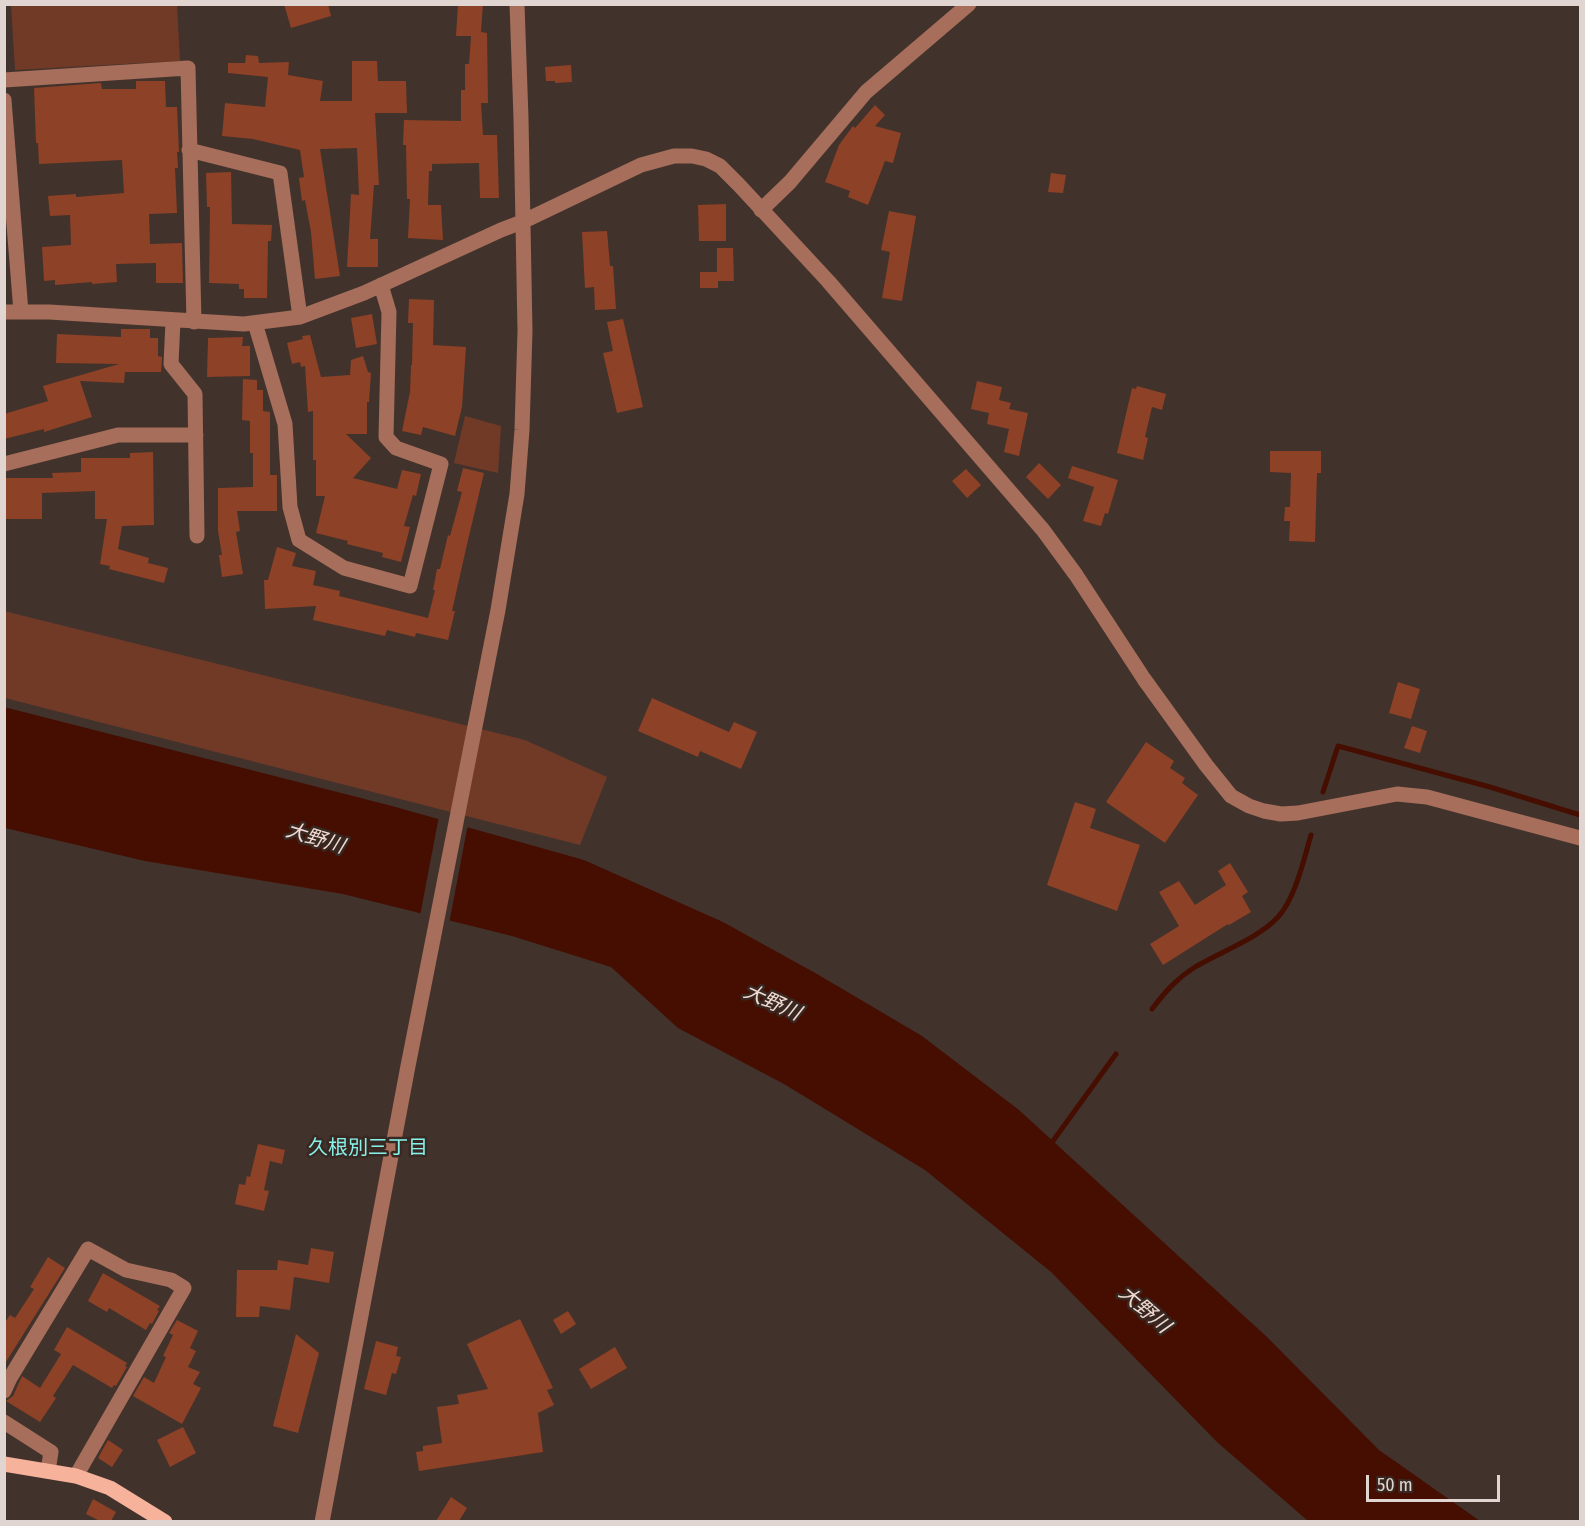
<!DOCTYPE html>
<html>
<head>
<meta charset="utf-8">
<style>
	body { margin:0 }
	#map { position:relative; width:1585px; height:1526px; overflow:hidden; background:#42322c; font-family:"Fira Sans Condensed",sans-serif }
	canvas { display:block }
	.frame { position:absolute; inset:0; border:6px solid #e0d5d1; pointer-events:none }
	.scale { position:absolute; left:1366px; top:1475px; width:134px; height:27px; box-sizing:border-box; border:3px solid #e0d5d1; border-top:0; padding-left:8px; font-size:18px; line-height:21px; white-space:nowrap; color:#e0d5d1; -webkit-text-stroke:4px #382822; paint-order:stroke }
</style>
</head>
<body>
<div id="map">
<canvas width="1585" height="1526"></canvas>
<div class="frame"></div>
<div class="scale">50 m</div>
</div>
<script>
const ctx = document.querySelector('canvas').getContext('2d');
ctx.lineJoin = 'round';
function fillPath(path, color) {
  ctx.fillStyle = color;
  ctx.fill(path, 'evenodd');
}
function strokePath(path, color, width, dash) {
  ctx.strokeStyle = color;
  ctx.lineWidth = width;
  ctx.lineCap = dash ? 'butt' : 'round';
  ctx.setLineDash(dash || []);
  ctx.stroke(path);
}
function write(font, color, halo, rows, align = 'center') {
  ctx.font = font + ' "Fira Sans Condensed","Noto Sans JP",sans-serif';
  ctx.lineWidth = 5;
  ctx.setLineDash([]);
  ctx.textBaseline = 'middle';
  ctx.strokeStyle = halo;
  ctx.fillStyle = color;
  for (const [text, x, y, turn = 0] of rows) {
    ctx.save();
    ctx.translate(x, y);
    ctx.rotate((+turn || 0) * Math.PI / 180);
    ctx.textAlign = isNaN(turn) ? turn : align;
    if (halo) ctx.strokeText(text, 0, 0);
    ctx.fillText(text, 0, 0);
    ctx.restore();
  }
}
fillPath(new Path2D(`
	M 11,5 L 177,5 L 180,61 L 15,70 Z
	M 465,416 L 501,426 L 498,473 L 454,463 Z
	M 4,611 L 525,740 L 607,777 L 580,845 L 5,698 Z`), '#713a27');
fillPath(new Path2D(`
	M 4,707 L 392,806 L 584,860 L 723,922 L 817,974 L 922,1036 L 1019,1110 L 1267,1337 L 1379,1450 L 1480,1521 L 1308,1521 L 1217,1442 L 1051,1272 L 925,1170 L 784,1084 L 678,1028 L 611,967 L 512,936 L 343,894 L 145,861 L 5,828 Z`), '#450e00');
fillPath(new Path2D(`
	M 439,816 L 468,824 L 449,924 L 420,916 Z`), '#42322c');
strokePath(new Path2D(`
	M 1323,792 L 1338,746 L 1490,787 L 1580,815
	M 1152,1009 C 1165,992 1176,979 1195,967 C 1220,952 1259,938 1278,917 C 1295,899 1304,859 1311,835
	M 1050,1145 L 1116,1054`), '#450e00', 5);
fillPath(new Path2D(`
	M 284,4 L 328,4 L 331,16 L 291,28 Z
	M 458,4 L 483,4 L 481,32 L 487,33 L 488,103 L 481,103 L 483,135 L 497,135 L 499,198 L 480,198 L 479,163 L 432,164 L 432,171 L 429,171 L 428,205 L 441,205 L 443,240 L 408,238 L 410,199 L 407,199 L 406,145 L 403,145 L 404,120 L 461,121 L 461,90 L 465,90 L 465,64 L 469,64 L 471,36 L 456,36 Z
	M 246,55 L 258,56 L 259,63 L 289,62 L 288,75 L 323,81 L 320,101 L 352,101 L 352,61 L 377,61 L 378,81 L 406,81 L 407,113 L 375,113 L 379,185 L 374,185 L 370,239 L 378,239 L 378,267 L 347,267 L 351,194 L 359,195 L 357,148 L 320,149 L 340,276 L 315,279 L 311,232 L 305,200 L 302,201 L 299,178 L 304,177 L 300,150 L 253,139 L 222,136 L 225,103 L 265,107 L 268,77 L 228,73 L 228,63 L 245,63 Z
	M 571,65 L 572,82 L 555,83 L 555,81 L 546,81 L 545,67 Z
	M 136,81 L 165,81 L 166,107 L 177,107 L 179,152 L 177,152 L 178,168 L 175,168 L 177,213 L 149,214 L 150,244 L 182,243 L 183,283 L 156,283 L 156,263 L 116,264 L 117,282 L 92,284 L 92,282 L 55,285 L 55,280 L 44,281 L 42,247 L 71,245 L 70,215 L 50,216 L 48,196 L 76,194 L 76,197 L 124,193 L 122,160 L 39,164 L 38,143 L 36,143 L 34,88 L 101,83 L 102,89 L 136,89 Z
	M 875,105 L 885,115 L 875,126 L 901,133 L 893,163 L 885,161 L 868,205 L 848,197 L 850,191 L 825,182 L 839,145 L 853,126 L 855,128 Z
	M 231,172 L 232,224 L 272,225 L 271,241 L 268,241 L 267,298 L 244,298 L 244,289 L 239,289 L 239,284 L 209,283 L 210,207 L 207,207 L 206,173 Z
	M 1051,173 L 1066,175 L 1063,193 L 1048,192 Z
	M 726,204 L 726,241 L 699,241 L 698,205 Z
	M 889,211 L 916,216 L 902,301 L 882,298 L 890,252 L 881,250 Z
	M 607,231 L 610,266 L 613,266 L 616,309 L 595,310 L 594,287 L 585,288 L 582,232 Z
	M 717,248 L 733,248 L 734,281 L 718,281 L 718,288 L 700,288 L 700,272 L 717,272 Z
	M 409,299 L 434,300 L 433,345 L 466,347 L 462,407 L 455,436 L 423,427 L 421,435 L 402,431 L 410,392 L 411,365 L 412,365 L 413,323 L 408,323 Z
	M 372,314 L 377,344 L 356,348 L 351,318 Z
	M 623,319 L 643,407 L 617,413 L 603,353 L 613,351 L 607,322 Z
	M 121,329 L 150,329 L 150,338 L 158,338 L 158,356 L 162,357 L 161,372 L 125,372 L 124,383 L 80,381 L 92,417 L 44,432 L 44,429 L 4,439 L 4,414 L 48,401 L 43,386 L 119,364 L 56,363 L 57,334 L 121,337 Z
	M 310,335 L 321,377 L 350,375 L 351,360 L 363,356 L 368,372 L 371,373 L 369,402 L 367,402 L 367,434 L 346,434 L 371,458 L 353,478 L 397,489 L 402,470 L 421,474 L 416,496 L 413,495 L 404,526 L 410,527 L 401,562 L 382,557 L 383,553 L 347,544 L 348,541 L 316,533 L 325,496 L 316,496 L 316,460 L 313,460 L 313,411 L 308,412 L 305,366 L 301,367 L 300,362 L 292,364 L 287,343 L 303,339 L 302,336 Z
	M 243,337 L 242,346 L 250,346 L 250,376 L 207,377 L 208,338 Z
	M 243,379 L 257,380 L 257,390 L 263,390 L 263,411 L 270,412 L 270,475 L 277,475 L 277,511 L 237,511 L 240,531 L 236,532 L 243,574 L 222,577 L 219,555 L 222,555 L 218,531 L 218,488 L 253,487 L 253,453 L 250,453 L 250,421 L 242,420 Z
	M 977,381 L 1002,387 L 999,400 L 1011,403 L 1009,409 L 1028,413 L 1019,456 L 1004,452 L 1009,429 L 987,424 L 989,413 L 971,409 Z
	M 1137,386 L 1166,394 L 1162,410 L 1152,407 L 1145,437 L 1148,438 L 1143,460 L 1117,453 L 1132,388 L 1136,389 Z
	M 1270,451 L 1321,451 L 1321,473 L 1317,473 L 1315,542 L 1289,541 L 1290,521 L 1284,521 L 1285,507 L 1290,507 L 1291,473 L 1270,472 Z
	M 153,452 L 154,525 L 122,526 L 118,549 L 149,558 L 148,563 L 168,568 L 164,583 L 109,569 L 110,566 L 100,564 L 107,519 L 95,519 L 95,491 L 42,493 L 42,519 L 4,519 L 4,478 L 53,478 L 52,473 L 81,472 L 81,458 L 130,458 L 130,453 Z
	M 1039,463 L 1061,485 L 1048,499 L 1026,477 Z
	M 1072,466 L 1118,480 L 1108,514 L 1105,513 L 1101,526 L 1083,521 L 1094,487 L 1068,478 Z
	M 463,468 L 484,473 L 468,540 L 452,611 L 455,611 L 448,640 L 416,633 L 415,637 L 387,630 L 385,636 L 313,620 L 316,606 L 265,609 L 264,580 L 268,580 L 277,547 L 296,553 L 292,566 L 316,571 L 313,585 L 340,591 L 339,596 L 428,618 L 435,590 L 433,590 L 437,569 L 440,569 L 448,535 L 450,536 L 462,492 L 457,491 Z
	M 966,469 L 981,485 L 967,498 L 952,481 Z
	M 1398,682 L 1420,689 L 1411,719 L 1389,713 Z
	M 652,698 L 729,732 L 734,722 L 757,732 L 741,769 L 700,751 L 698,757 L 638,731 Z
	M 1412,726 L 1427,731 L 1420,753 L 1404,748 Z
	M 1146,742 L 1174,761 L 1170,768 L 1185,778 L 1182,783 L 1198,795 L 1165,843 L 1106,802 Z
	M 1075,802 L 1096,809 L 1090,828 L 1140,845 L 1117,911 L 1047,885 Z
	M 1230,863 L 1248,892 L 1242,896 L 1251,912 L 1229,925 L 1228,924 L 1163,965 L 1150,944 L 1179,926 L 1159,892 L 1179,881 L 1195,905 L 1226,885 L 1218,871 Z
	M 258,1144 L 285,1150 L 282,1164 L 270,1161 L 264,1190 L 269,1191 L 264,1211 L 235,1204 L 239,1184 L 245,1185 L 247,1176 L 250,1177 Z
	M 311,1248 L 334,1252 L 329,1283 L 294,1277 L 290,1310 L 260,1306 L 259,1317 L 236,1317 L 237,1270 L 277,1270 L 278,1260 L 308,1265 Z
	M 48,1257 L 65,1268 L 4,1365 L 4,1324 L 10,1315 L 15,1318 L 34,1289 L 30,1287 Z
	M 103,1273 L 160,1306 L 157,1310 L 159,1311 L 152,1324 L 150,1323 L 146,1330 L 109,1308 L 107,1312 L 88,1301 Z
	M 568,1311 L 576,1324 L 561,1334 L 553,1320 Z
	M 520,1319 L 553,1388 L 547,1390 L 554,1405 L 538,1413 L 543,1452 L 419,1471 L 416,1452 L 423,1451 L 423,1446 L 442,1443 L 437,1407 L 459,1404 L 457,1395 L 488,1389 L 467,1344 Z
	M 177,1320 L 198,1331 L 190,1348 L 196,1351 L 188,1367 L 200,1372 L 193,1384 L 201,1388 L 182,1424 L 133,1396 L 144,1377 L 154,1383 L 166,1357 L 163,1356 L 173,1335 L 169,1333 Z
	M 67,1327 L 127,1363 L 125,1366 L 127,1367 L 116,1386 L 114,1385 L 112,1388 L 73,1365 L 53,1396 L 56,1398 L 40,1422 L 6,1401 L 13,1396 L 22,1376 L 40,1388 L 61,1354 L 54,1350 Z
	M 296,1334 L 319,1353 L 298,1433 L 273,1426 Z
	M 376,1341 L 398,1347 L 396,1356 L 401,1357 L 396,1374 L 392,1373 L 386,1395 L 364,1389 Z
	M 615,1347 L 627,1368 L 591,1389 L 579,1369 Z
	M 183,1427 L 196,1453 L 170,1467 L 157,1440 Z
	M 108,1440 L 123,1450 L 112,1467 L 98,1458 Z
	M 451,1497 L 467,1508 L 459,1521 L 436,1521 Z
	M 93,1499 L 116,1512 L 111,1521 L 100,1521 L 86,1514 Z`), '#8d4126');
strokePath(new Path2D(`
	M 4,80 L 188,68 L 194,322
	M 4,100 L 21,312
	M 189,150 L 280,173 L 300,317
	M 761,210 L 790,182 L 866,92 L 969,4
	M 4,312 L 49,312 L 244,324 L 300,317 L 364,293 L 501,230 L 522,222 L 641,165 L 674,156 L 692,156 L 706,159 L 720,166 L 739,185 L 828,281 L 1043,530 L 1076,575 L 1144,679 L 1206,765 L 1231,796 L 1249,806 L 1264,811 L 1281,814 L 1298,813 L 1397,794 L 1427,797 L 1580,838
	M 173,321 L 171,364 L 195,394 L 197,536
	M 255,323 L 285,424 L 290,507 L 299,540 L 344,568 L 410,586 L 441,464 L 396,448 L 386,437 L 389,312 L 381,285
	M 4,464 L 118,435 L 196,435
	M 4,1391 L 10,1378 L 88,1249 L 126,1270 L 171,1280 L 184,1288 L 76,1476
	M 4,1422 L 51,1452 L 48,1471
	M 322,1522 L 408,1066 L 498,610 L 517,494 L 522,430 L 525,331 L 521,118 L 517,4`), '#a66e5b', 15);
strokePath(new Path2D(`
	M 4,1464 L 76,1476 L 110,1488 L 165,1522`), '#f7b29b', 15);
write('italic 20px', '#f2dbd3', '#382822', [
	["大野川",315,839,17],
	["大野川",772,1003,24],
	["大野川",1144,1310,41]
]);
write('20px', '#87f1ea', '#382822', [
	["久根別三丁目",368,1148]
]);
</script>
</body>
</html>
